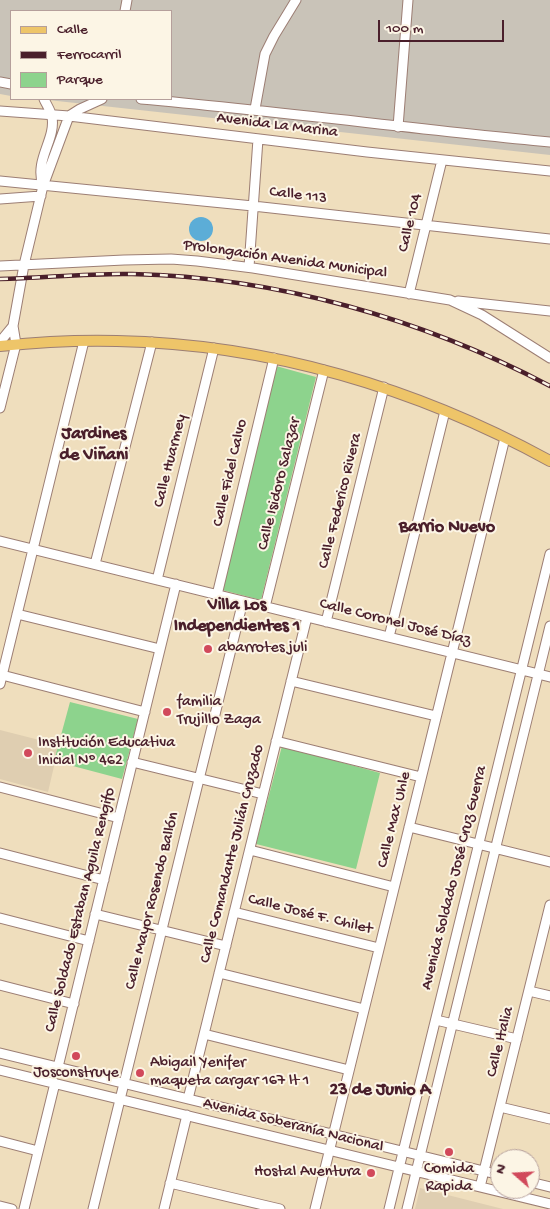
<!DOCTYPE html>
<html>
<head>
<meta charset="utf-8">
<style>
	body { margin:0 }
	#map { position:relative; width:550px; height:1209px; overflow:hidden; background:#efdebd; font-family:"Gochi Hand",sans-serif }
	canvas { display:block }
	.legend { position:absolute; left:10px; top:10px; width:162px; height:90px; box-sizing:border-box; background:#fcf5e5; border:1px solid #b59f9b; margin:0; padding:6px 9px; list-style:none; font-size:15px; color:#4a1f2b }
	.legend li { display:flex; align-items:center; gap:10px; height:25px }
	.legend b { width:25px; border:1px solid #b59f9b }
	.north { position:absolute; left:490px; top:1149px; width:50px; height:50px; box-sizing:border-box; background:#fcf5e5; border:1px solid #b59f9b; border-radius:50%; rotate:289deg; font-size:14px; font-weight:700; line-height:20px; text-align:center; color:#4a1f2b }
	.north::after { content:''; display:block; margin:auto; width:18px; height:22px; background:#d1495b; clip-path:polygon(50% 0,100% 100%,50% 72%,0 100%) }
	.scale { position:absolute; left:378px; top:20px; width:126px; height:22px; box-sizing:border-box; border:2px solid #4a1f2b; border-top:0; padding-left:6px; font-size:15px; line-height:18px; white-space:nowrap; color:#4a1f2b; -webkit-text-stroke:4px #fcf5e5; paint-order:stroke }
</style>
</head>
<body>
<div id="map">
<canvas width="550" height="1209"></canvas>
<ul class="legend">
<li><b style="height:6px;background:#eec569"></b>Calle</li>
<li><b style="height:6px;background:#4a1f2b"></b>Ferrocarril</li>
<li><b style="height:14px;background:#8dd38d"></b>Parque</li>
</ul>
<div class="north">N</div>
<div class="scale">100 m</div>
</div>
<script>
const ctx = document.querySelector('canvas').getContext('2d');
ctx.lineJoin = 'round';
function fillPath(path, color) {
  ctx.fillStyle = color;
  ctx.fill(path, 'evenodd');
}
function strokePath(path, color, width, dash) {
  ctx.strokeStyle = color;
  ctx.lineWidth = width;
  ctx.lineCap = dash ? 'butt' : 'round';
  ctx.setLineDash(dash || []);
  ctx.stroke(path);
}
function write(font, color, halo, rows, align = 'center') {
  ctx.font = font + ' "Gochi Hand",sans-serif';
  ctx.lineWidth = 4;
  ctx.setLineDash([]);
  ctx.textBaseline = 'middle';
  ctx.strokeStyle = halo;
  ctx.fillStyle = color;
  for (const [text, x, y, turn = 0] of rows) {
    ctx.save();
    ctx.translate(x, y);
    ctx.rotate((+turn || 0) * Math.PI / 180);
    ctx.textAlign = isNaN(turn) ? turn : align;
    if (halo) ctx.strokeText(text, 0, 0);
    ctx.fillText(text, 0, 0);
    ctx.restore();
  }
}
fillPath(new Path2D(`
	M 0,730 L 59,745 L 48,792 L 0,779 Z
	M 420,1188 L 503,1209 L 415,1209 Z`), '#dfceb1');
fillPath(new Path2D(`
	M 0,0 L 550,0 L 550,155 L 39,99 L 171,99 L 171,11 L 11,11 L 11,96 L 0,94 Z`), '#c9c3b8');
fillPath(new Path2D(`
	M 276,366 L 316,377 L 261,600 L 222,590 Z
	M 70,702 L 138,719 L 122,779 L 54,761 Z
	M 282,746 L 380,773 L 356,869 L 256,844 Z`), '#8dd38d');
fillPath(new Path2D(`
	M189 229a12 12 0 1 1 24 0a12 12 0 1 1-24 0Z`), '#5cadd7');
const minor = new Path2D(`
	M 125,11 L 127,0
	M 0,82 L 11,84
	M 141,99 C 278,111 414,129 550,142
	M 255,109 L 265,54 L 274,36 L 296,0
	M 0,111 L 69,116 L 367,152 L 550,171
	M 398,127 L 408,0
	M 0,181 L 253,206 L 550,239
	M 43,186 C 34,159 56,140 52,117 C 51,111 46,104 44,99
	M 0,199 L 41,196
	M 0,266 L 124,260 L 171,259 L 197,261 L 253,268 L 450,300 L 482,315 L 550,358
	M 249,267 L 258,139
	M 409,294 L 442,160
	M 458,301 L 550,311
	M 0,342 L 13,326
	M 0,408 L 16,344 L 13,326 L 24,265 L 43,186 L 69,116 L 80,109 L 102,99
	M 0,541 L 550,677
	M 95,564 L 152,342
	M 157,580 L 214,348
	M 217,595 L 274,358
	M 265,607 L 324,370
	M 17,614 L 160,649
	M 326,622 L 384,387
	M 389,637 L 445,411
	M 2,675 L 145,712
	M 291,681 L 436,716
	M 0,684 L 84,341
	M 276,741 L 421,777
	M 132,762 L 263,794
	M 0,787 L 119,818
	M 409,827 L 550,862
	M 250,850 L 394,887
	M 0,853 L 104,880
	M 234,912 L 379,948
	M 95,914 L 226,946
	M 0,918 L 89,941
	M 219,973 L 364,1009
	M 0,985 L 74,1004
	M 529,991 L 550,996
	M 436,1020 L 517,1039
	M 204,1034 L 349,1070
	M 0,1053 L 500,1175
	M 58,1067 L 176,584
	M 0,1070 L 550,1204
	M 188,1099 L 307,617
	M 500,1107 L 550,1119
	M 0,1141 L 38,1151
	M 530,1182 L 550,1187
	M 170,1183 L 280,1209
	M 480,1187 L 550,905
	M 0,1206 L 12,1209
	M 24,1209 L 55,1083
	M 93,1209 L 243,601
	M 164,1209 L 187,1115
	M 315,1209 L 505,438
	M 389,1209 L 550,554
	M 407,1209 L 550,626`);
const major = new Path2D(`
	M 0,346 C 39,342 78,340 117,341 C 269,344 417,388 550,461`);
strokePath(minor, '#9c7e74', 11);
strokePath(major, '#9c7e74', 12);
strokePath(minor, '#fff', 9);
strokePath(major, '#eec569', 10);
const rail = new Path2D(`
	M 0,279 C 44,278 89,273 132,274 C 276,277 423,319 550,386`);
strokePath(rail, '#4a1f2b', 4.5);
strokePath(rail, '#fcf5e5', 2.5, [8]);
for (const [x, y, r, color] of [
	[208,649,5,"#d1495b"],
	[167,712,5,"#d1495b"],
	[28,753,5,"#d1495b"],
	[76,1056,5,"#d1495b"],
	[140,1073,5,"#d1495b"],
	[449,1152,5,"#d1495b"],
	[371,1173,5,"#d1495b"]
]) {
  const dot = new Path2D();
  dot.arc(x, y, r, 0, 2 * Math.PI);
  ctx.fillStyle = color;
  ctx.fill(dot);
  strokePath(dot, '#fcf5e5', 2);
}
write('16px', '#4a1f2b', '#fcf5e5', [
	["Avenida La Marina",277,126,7],
	["Calle 113",298,196,7],
	["Calle 104",411,223,-76],
	["Prolongación Avenida Municipal",285,260,8],
	["Calle Huarmey",171,461,-76],
	["Calle Fidel Calvo",231,473,-77],
	["Calle Isidoro Salazar",280,484,-76],
	["Calle Federico Rivera",341,501,-76],
	["Calle Coronel José Díaz",395,623,14],
	["Calle Max Uhle",395,820,-76],
	["Calle Comandante Julián Cruzado",233,854,-76],
	["Avenida Soldado José Cruz Guerra",455,878,-76],
	["Calle Mayor Rosendo Ballón",153,901,-76],
	["Calle Soldado Estaban Aguila Rengifo",81,910,-76],
	["Calle José F. Chilet",310,915,14],
	["Calle Italia",501,1042,-76],
	["Avenida Soberanía Nacional",293,1126,14]
]);
write('16px', '#4a1f2b', '#fcf5e5', [
	["abarrotes juli",218,649],
	["familia",177,703],
	["Trujillo Zaga",177,721],
	["Institución Educativa",38,744],
	["Inicial Nº 462",38,762],
	["Abigail Yenifer",150,1064],
	["maqueta cargar 167 lt 1",150,1082],
	["Josconstruye",76,1074,"center"],
	["Comida",449,1170,"center"],
	["Rapida",449,1188,"center"],
	["Hostal Aventura",361,1173,"right"]
], 'left');
write('bold 18px', '#4a1f2b', '#fcf5e5', [
	["Jardines",94,435],
	["de Viñani",94,456],
	["Barrio Nuevo",447,528],
	["Villa Los",237,606],
	["Independientes 1",237,627],
	["23 de Junio A",380,1091]
]);
</script>
</body>
</html>
